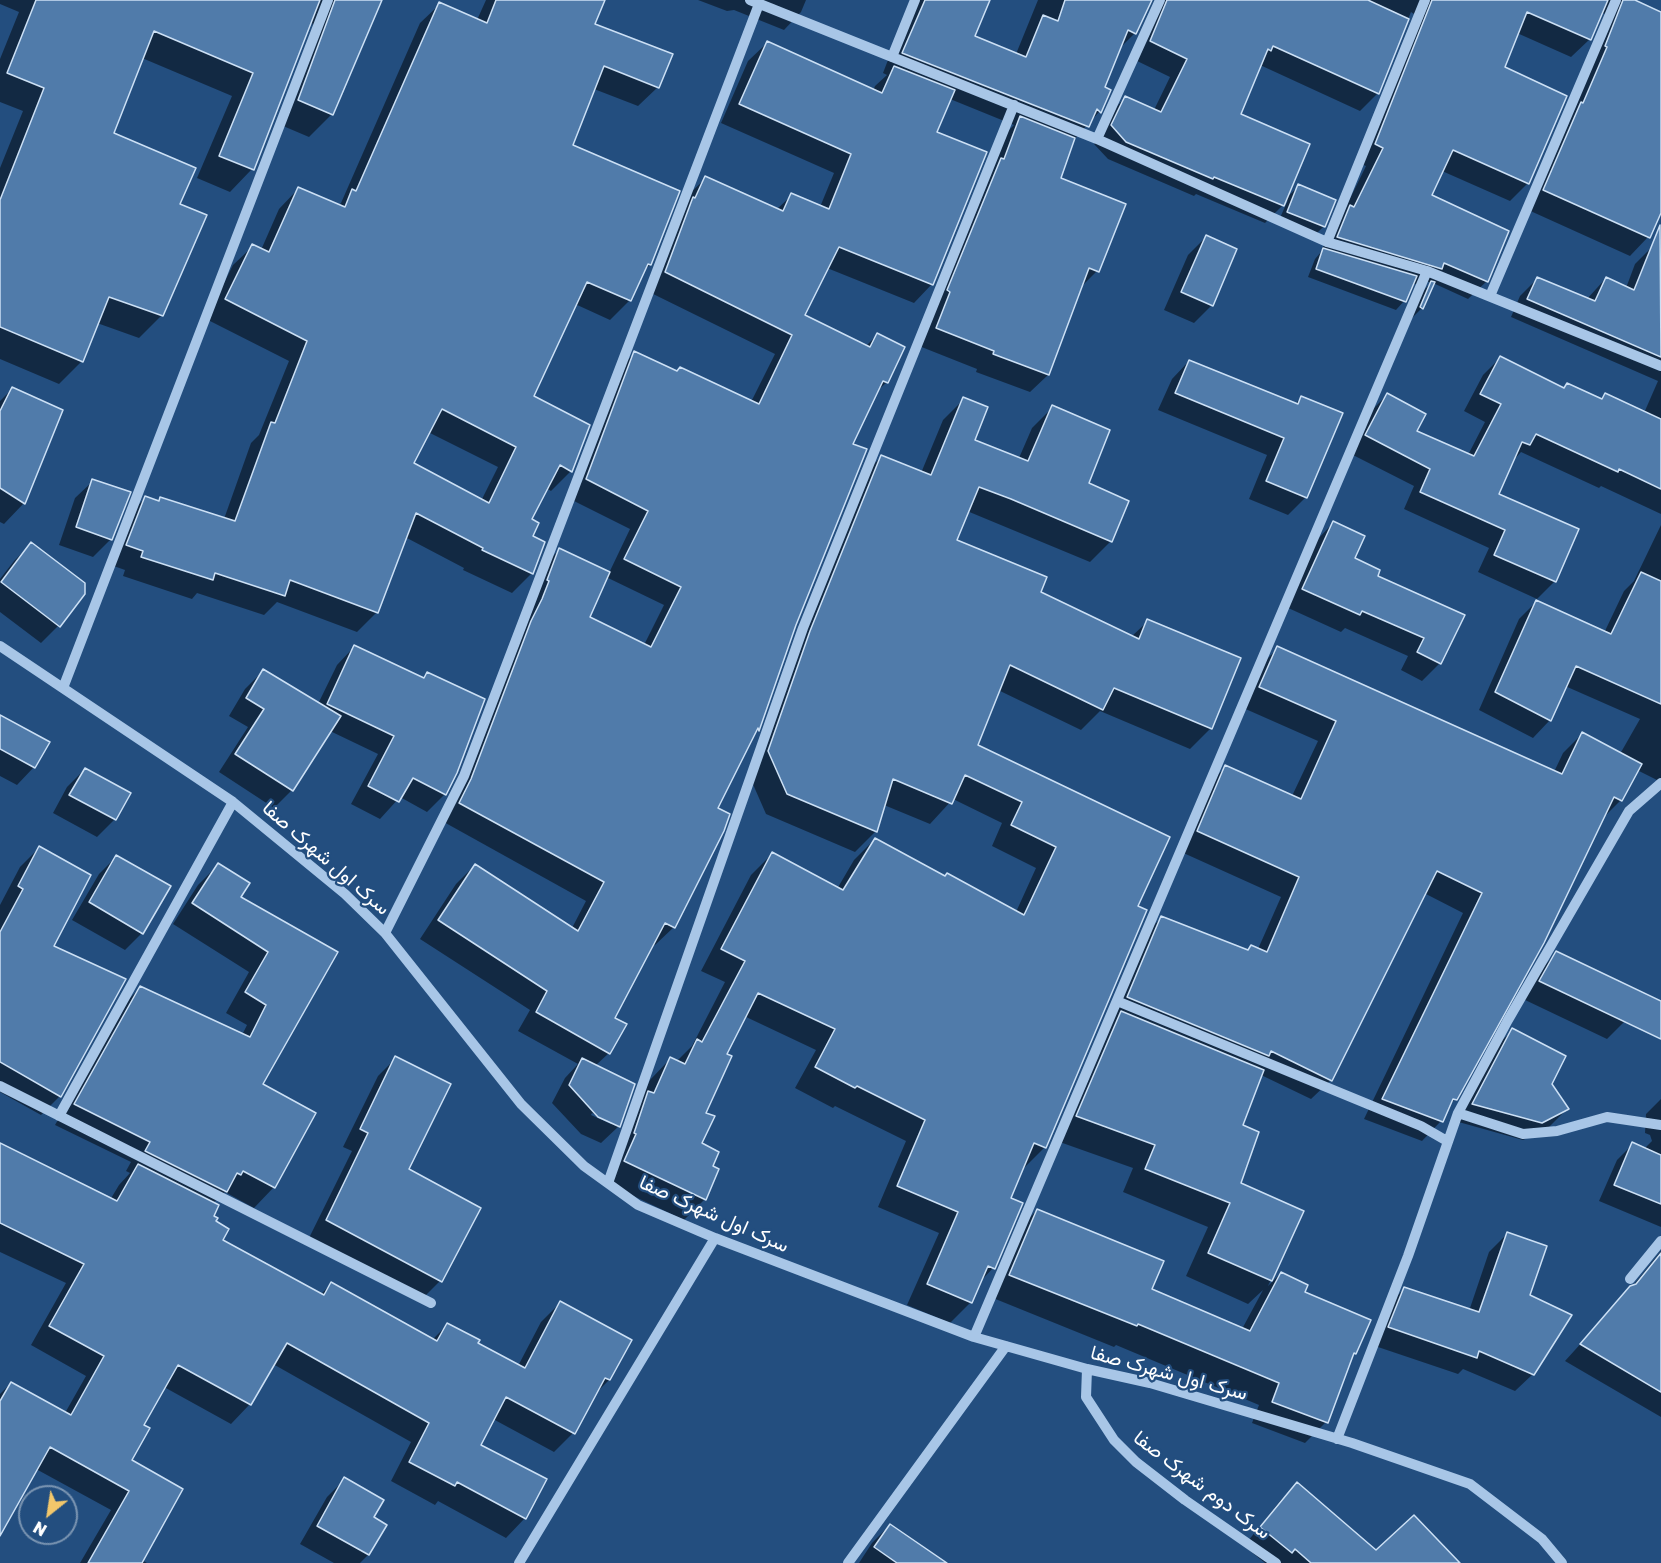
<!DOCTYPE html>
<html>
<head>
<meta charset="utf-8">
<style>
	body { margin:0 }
	#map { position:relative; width:1661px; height:1563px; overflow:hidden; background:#234e7f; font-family:"Golos Text",sans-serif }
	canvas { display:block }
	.north { position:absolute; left:18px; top:1485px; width:60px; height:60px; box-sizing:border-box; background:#234e7f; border:2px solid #7b95b2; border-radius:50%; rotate:210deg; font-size:16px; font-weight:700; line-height:24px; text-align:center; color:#fff }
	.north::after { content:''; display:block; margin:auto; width:21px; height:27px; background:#f2c76b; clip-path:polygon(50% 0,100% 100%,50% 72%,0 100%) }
</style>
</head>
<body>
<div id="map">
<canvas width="1661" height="1563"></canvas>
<div class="north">N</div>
</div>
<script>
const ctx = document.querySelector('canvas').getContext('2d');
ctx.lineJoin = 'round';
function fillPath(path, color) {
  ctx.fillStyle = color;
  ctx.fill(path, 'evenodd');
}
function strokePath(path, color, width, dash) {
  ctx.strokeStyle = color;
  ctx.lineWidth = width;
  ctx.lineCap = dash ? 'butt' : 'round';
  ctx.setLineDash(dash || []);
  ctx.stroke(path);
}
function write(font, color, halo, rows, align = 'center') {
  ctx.font = font + ' "Golos Text",Vazirmatn,sans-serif';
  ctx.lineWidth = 4.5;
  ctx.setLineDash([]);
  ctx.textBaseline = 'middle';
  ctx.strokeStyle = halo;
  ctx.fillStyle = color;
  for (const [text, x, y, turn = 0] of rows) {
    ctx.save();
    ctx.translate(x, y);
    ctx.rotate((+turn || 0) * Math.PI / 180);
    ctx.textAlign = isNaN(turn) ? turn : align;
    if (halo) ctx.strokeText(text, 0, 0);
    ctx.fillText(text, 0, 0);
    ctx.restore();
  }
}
fillPath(new Path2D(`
	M 0,0 L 381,0 L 332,114 L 309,137 L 276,123 L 313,26 L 311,19 L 252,169 L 230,192 L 197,178 L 232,96 L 142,58 L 112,134 L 178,204 L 162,315 L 139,338 L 97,323 L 82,361 L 59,384 L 0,359 L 0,168 L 23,111 L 0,102 L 0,59 L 19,12 L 0,4 Z
	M 486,0 L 591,0 L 593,25 L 658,87 L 638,106 L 594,89 L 571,146 L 650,265 L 642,272 L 630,300 L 610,320 L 575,304 L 532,396 L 571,471 L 551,491 L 546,488 L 530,520 L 532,573 L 512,593 L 463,570 L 464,568 L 405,537 L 377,612 L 357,632 L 277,602 L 264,615 L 197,593 L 192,599 L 123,576 L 125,570 L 108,564 L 126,518 L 145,498 L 158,502 L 161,499 L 224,519 L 251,443 L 259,435 L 289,361 L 206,319 L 233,265 L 253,246 L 261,250 L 279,209 L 298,189 L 338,206 L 341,203 L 420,23 L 440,4 L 477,20 ZM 428,432 L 498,467 L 481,501 L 411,463 Z
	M 698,0 L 806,0 L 801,12 L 784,30 L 734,10 L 727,11 Z
	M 911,0 L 989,0 L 973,37 L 1016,54 L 1038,0 L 1140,0 L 1135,33 L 1118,50 L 1103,88 L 1109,91 L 1099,112 L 1073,141 L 1059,179 L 1097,271 L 1079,289 L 1048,375 L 1030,392 L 976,372 L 977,369 L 919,346 L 1003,136 L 1014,125 L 950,99 L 935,133 L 932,284 L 914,303 L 827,268 L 803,315 L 866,346 L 877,335 L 887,382 L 876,392 L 851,445 L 795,625 L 758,730 L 752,735 L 716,808 L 674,927 L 655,945 L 653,944 L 613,1019 L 609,1053 L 595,1066 L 619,1126 L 601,1143 L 581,1134 L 552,1103 L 565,1078 L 578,1064 L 518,1031 L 530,1010 L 420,939 L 456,884 L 475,865 L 572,928 L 586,901 L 442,821 L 541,568 L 559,550 L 609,573 L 630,529 L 568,498 L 616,371 L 635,353 L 676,372 L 751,402 L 775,354 L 647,291 L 687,196 L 706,178 L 776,210 L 792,195 L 820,207 L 834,173 L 721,123 L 748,61 L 767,43 L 873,91 L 875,86 L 887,75 L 883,73 ZM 606,577 L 664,605 L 644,645 L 588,618 ZM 592,1113 L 611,1121 L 611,1124 L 591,1115 Z
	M 1158,0 L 1632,0 L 1661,14 L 1661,210 L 1648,237 L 1630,256 L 1526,209 L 1605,14 L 1601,12 L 1590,39 L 1571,57 L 1517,33 L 1503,68 L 1528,183 L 1510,201 L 1442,171 L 1430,196 L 1487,281 L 1468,299 L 1433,283 L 1422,308 L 1404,326 L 1414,300 L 1431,283 L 1427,281 L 1422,286 L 1412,283 L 1404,301 L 1396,310 L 1308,277 L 1315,259 L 1321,252 L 1332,225 L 1342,215 L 1366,166 L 1358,163 L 1414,22 L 1414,14 L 1411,12 L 1378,93 L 1360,111 L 1260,65 L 1239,115 L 1285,199 L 1299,186 L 1324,226 L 1315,235 L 1279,220 L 1288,200 L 1265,223 L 1196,194 L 1194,196 L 1108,159 L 1094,144 L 1107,116 L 1125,98 L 1154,110 L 1170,77 L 1133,59 Z
	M 1206,237 L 1212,305 L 1194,323 L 1164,310 L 1188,255 Z
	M 1652,247 L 1661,250 L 1661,514 L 1601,486 L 1599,488 L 1521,452 L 1512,462 L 1497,494 L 1555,581 L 1537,599 L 1478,572 L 1489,548 L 1404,509 L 1414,486 L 1349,453 L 1370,412 L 1387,395 L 1415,432 L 1468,455 L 1485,422 L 1464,411 L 1483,375 L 1500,358 L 1563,389 L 1567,385 L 1600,400 L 1606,395 L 1644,413 L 1658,381 L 1511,317 L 1520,296 L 1537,279 L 1587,299 L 1606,278 L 1626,288 L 1635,264 Z
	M 1189,361 L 1294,405 L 1301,398 L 1306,497 L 1288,515 L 1249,499 L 1267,455 L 1158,410 L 1172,379 Z
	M 12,389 L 24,503 L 4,524 L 0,522 L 0,401 Z
	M 964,399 L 973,441 L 1019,458 L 1032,428 L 1053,407 L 1111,541 L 1090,562 L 967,511 L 955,540 L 1039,592 L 1131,637 L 1148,621 L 1211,728 L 1190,749 L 1100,711 L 1081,730 L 998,690 L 976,746 L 1136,907 L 1045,1147 L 1024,1168 L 1022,1168 L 1009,1199 L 993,1268 L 980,1282 L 971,1302 L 950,1323 L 907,1305 L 939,1233 L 878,1207 L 906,1141 L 835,1106 L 833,1108 L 795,1088 L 816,1050 L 744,1016 L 724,1054 L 704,1113 L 700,1144 L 711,1167 L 705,1199 L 684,1220 L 604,1182 L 650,1080 L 670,1059 L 676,1062 L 692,1046 L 725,982 L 701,971 L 751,875 L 772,854 L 837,889 L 854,860 L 875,839 L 945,877 L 1016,912 L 1036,868 L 992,846 L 1002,823 L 953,799 L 930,824 L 884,805 L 876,831 L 855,852 L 766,814 L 748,773 L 860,478 L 881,457 L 921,473 L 943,420 Z
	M 93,481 L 111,539 L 93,557 L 59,545 L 75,498 Z
	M 1333,523 L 1353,559 L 1376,576 L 1463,616 L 1440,663 L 1422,681 L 1401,670 L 1408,656 L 1345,628 L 1341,632 L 1286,607 L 1316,541 Z
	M 1661,525 L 1661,782 L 1637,770 L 1621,800 L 1602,819 L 1455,1099 L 1449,1106 L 1441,1121 L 1422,1141 L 1364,1119 L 1463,913 L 1424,893 L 1331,1080 L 1311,1099 L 1261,1075 L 1242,1126 L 1239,1184 L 1302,1212 L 1268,1286 L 1281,1273 L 1303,1293 L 1355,1353 L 1352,1357 L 1326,1422 L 1305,1443 L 1252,1423 L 1259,1405 L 1116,1345 L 1114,1347 L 988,1296 L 1016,1232 L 1037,1210 L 1150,1290 L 1242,1329 L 1263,1290 L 1248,1304 L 1186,1276 L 1208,1227 L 1123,1192 L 1133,1168 L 1054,1140 L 1142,937 L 1162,917 L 1246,951 L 1251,947 L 1258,949 L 1281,897 L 1179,851 L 1206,786 L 1226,767 L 1292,796 L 1318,741 L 1241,707 L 1258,668 L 1278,648 L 1554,772 L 1563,753 L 1582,734 L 1620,754 L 1640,719 L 1565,686 L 1550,720 L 1533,738 L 1479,710 L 1519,619 L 1536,602 L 1604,633 L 1624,591 L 1634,581 Z
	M 31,544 L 58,626 L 41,643 L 0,612 L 0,579 L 14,561 Z
	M 354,647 L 422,679 L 427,673 L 456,772 L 445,794 L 427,812 L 400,797 L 380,819 L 351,804 L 378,754 L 330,731 L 292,790 L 274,808 L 219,772 L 248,727 L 229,716 L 245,689 L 263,671 L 318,704 L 337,665 Z
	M 0,717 L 34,767 L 17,785 L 0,776 Z
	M 85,769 L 129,794 L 115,819 L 97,837 L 53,813 L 67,787 Z
	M 39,848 L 51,947 L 60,1096 L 41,1115 L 0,1092 L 0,905 L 20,867 Z
	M 116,857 L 142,933 L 125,950 L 72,920 L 99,874 Z
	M 218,865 L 239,898 L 335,952 L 261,1084 L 274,1187 L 254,1208 L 225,1192 L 213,1203 L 212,1216 L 221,1240 L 320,1295 L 332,1283 L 432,1340 L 447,1325 L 476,1344 L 518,1366 L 541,1322 L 560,1303 L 609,1380 L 594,1395 L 573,1433 L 554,1452 L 493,1419 L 479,1445 L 545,1480 L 525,1518 L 506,1538 L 438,1501 L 435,1505 L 391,1481 L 411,1442 L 273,1364 L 250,1404 L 231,1424 L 164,1387 L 142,1425 L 130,1460 L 142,1560 L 147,1563 L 80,1563 L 111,1510 L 36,1469 L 0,1525 L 0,1394 L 11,1383 L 65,1413 L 86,1376 L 31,1345 L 66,1283 L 0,1252 L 0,1145 L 110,1200 L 119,1185 L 130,1173 L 126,1171 L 131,1162 L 55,1125 L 120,1008 L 140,988 L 242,1035 L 247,1025 L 226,1013 L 249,972 L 173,924 L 198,885 Z
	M 1557,953 L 1625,1021 L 1607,1039 L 1523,999 L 1539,971 Z
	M 1513,1030 L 1567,1109 L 1549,1127 L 1523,1140 L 1455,1121 L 1495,1047 Z
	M 396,1058 L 407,1170 L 440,1281 L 423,1298 L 309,1238 L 352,1151 L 343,1147 L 378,1076 Z
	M 1661,1099 L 1661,1227 L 1599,1201 L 1617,1160 L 1633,1144 L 1644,1149 L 1652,1141 L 1650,1135 L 1645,1133 L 1646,1114 Z
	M 1507,1234 L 1528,1296 L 1533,1374 L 1515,1391 L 1463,1369 L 1458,1374 L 1372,1345 L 1387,1306 L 1404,1289 L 1469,1311 L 1489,1252 Z
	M 1661,1251 L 1661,1417 L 1565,1361 L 1632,1287 Z
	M 345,1479 L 372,1518 L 385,1525 L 368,1555 L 360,1563 L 334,1563 L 300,1544 L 327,1497 Z
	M 1297,1484 L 1354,1563 L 1265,1563 L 1244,1546 L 1280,1501 Z
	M 890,1525 L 926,1563 L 859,1563 L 872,1543 Z`), '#0007');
const building = new Path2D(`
	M 36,0 L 320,0 L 254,170 L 219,156 L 253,73 L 154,31 L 114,133 L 196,168 L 180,204 L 207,215 L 163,316 L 109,297 L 83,362 L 0,327 L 0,200 L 44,88 L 7,73 Z
	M 335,0 L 382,0 L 333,115 L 298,100 Z
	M 496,0 L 605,0 L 595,24 L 673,54 L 659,88 L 604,66 L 573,145 L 680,191 L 651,265 L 648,264 L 631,301 L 587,282 L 534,396 L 590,425 L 572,472 L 560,465 L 532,519 L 539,523 L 533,536 L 545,542 L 533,574 L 482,550 L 483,548 L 416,513 L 378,613 L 290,580 L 285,596 L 215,573 L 213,580 L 141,557 L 143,551 L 126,545 L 145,496 L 159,501 L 160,497 L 235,521 L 271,422 L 275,423 L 307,341 L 225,299 L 252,244 L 269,252 L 298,187 L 345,207 L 352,189 L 356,191 L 439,2 L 487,23 ZM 442,409 L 516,447 L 489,503 L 414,463 Z
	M 925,0 L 990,0 L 975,36 L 1026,57 L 1043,15 L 1058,21 L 1065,0 L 1152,0 L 1136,34 L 1128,30 L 1105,87 L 1111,90 L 1101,113 L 1097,109 L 1089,127 L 902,53 Z
	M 1167,0 L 1368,0 L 1409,19 L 1379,94 L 1273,46 L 1271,51 L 1268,49 L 1241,114 L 1310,144 L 1284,206 L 1214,177 L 1213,179 L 1126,142 L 1111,125 L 1125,96 L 1161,112 L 1187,59 L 1150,41 Z
	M 1432,0 L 1608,0 L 1591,40 L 1527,12 L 1505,67 L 1567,96 L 1529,184 L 1453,150 L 1432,195 L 1509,231 L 1488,282 L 1444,263 L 1442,269 L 1337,237 L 1350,205 L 1354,207 L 1383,148 L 1375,144 Z
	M 1623,0 L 1635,0 L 1661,12 L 1661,213 L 1650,238 L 1543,190 L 1581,102 L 1583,103 L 1607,47 L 1605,46 Z
	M 767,41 L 882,93 L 894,66 L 955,90 L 937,132 L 987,152 L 933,285 L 839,247 L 805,315 L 870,347 L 877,333 L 905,347 L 888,383 L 883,381 L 853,444 L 867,449 L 796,625 L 759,731 L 758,728 L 718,808 L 730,814 L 724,831 L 675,928 L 665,923 L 615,1018 L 627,1024 L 610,1054 L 536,1012 L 547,991 L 438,920 L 475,864 L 578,931 L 604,882 L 459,803 L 471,779 L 531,621 L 542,599 L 549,581 L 547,580 L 559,548 L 610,572 L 590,617 L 651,647 L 681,587 L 624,559 L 648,511 L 586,479 L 634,351 L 677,371 L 680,367 L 759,404 L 792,335 L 665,272 L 693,197 L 695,198 L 705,176 L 783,211 L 791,193 L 829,209 L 851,154 L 739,104 Z
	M 1020,116 L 1075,138 L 1061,178 L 1126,204 L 1099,272 L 1089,268 L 1049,375 L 993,354 L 994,351 L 936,328 L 950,292 L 947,290 L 1001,158 L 1004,159 Z
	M 1298,184 L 1336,200 L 1325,227 L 1287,212 Z
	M 1660,225 L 1661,357 L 1527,299 L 1537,277 L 1595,301 L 1606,277 L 1634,290 Z
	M 1206,235 L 1237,249 L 1213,306 L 1181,292 Z
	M 1323,248 L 1417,276 L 1406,302 L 1316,269 Z
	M 1431,281 L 1435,282 L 1423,309 L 1420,307 Z
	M 1500,356 L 1564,388 L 1567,383 L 1602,399 L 1605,393 L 1661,419 L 1661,489 L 1619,469 L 1618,472 L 1536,434 L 1530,445 L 1522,442 L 1499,494 L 1579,529 L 1556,582 L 1494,555 L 1505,530 L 1420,492 L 1430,469 L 1365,435 L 1387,393 L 1426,414 L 1417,431 L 1474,456 L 1501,404 L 1480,394 Z
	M 1189,360 L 1298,404 L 1301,396 L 1343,413 L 1307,498 L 1266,481 L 1284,438 L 1175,393 Z
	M 12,387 L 63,410 L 25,504 L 0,488 L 0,411 Z
	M 963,397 L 988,407 L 975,440 L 1028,461 L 1052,405 L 1110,430 L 1089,483 L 1129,501 L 1112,542 L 1011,499 L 979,487 L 957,540 L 1047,577 L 1041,592 L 1139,639 L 1147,619 L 1241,658 L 1212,729 L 1114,688 L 1103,710 L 1010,665 L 978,745 L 1170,837 L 1138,906 L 1147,910 L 1046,1148 L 1034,1143 L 1011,1198 L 1023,1203 L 995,1269 L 988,1266 L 972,1303 L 927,1284 L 958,1212 L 897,1186 L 925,1120 L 857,1086 L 855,1088 L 815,1067 L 835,1029 L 758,993 L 727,1054 L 732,1056 L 706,1113 L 715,1116 L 702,1143 L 719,1152 L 713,1166 L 719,1169 L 706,1200 L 624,1161 L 636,1134 L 634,1133 L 648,1091 L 654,1093 L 670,1057 L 685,1064 L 697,1039 L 702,1042 L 745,961 L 721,949 L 772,852 L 843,890 L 875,838 L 945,876 L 947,873 L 1024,915 L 1056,847 L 1011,825 L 1022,802 L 965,775 L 952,804 L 893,779 L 877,832 L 787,794 L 768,751 L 810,631 L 881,455 L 931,475 Z
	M 92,479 L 131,492 L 112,540 L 76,527 Z
	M 1333,521 L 1365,536 L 1355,558 L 1380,570 L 1378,576 L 1465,615 L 1441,664 L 1417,652 L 1424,638 L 1362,611 L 1360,615 L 1302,589 Z
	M 31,542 L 85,583 L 85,594 L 60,627 L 1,582 Z
	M 1641,572 L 1661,581 L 1661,704 L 1576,666 L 1551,721 L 1495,692 L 1536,600 L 1611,634 Z
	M 354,645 L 424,678 L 427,672 L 485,699 L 457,773 L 446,795 L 413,778 L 399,802 L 368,786 L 394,736 L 327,704 Z
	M 1277,646 L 1562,774 L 1582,732 L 1642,764 L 1622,801 L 1614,797 L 1544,943 L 1457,1100 L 1453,1099 L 1443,1122 L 1382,1099 L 1482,893 L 1437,871 L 1332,1081 L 1271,1051 L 1269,1056 L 1127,997 L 1161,916 L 1248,950 L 1251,945 L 1267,952 L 1299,877 L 1197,831 L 1225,765 L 1301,799 L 1336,721 L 1259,687 Z
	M 263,669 L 341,716 L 293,791 L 235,754 L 264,709 L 246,698 Z
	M 0,715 L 50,742 L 35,768 L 0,749 Z
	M 85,768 L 131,793 L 116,820 L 69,795 Z
	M 39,846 L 91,875 L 54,946 L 126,979 L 61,1097 L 0,1062 L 0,932 L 23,889 L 18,886 Z
	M 116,855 L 171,886 L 143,934 L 89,902 Z
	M 218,863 L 250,883 L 241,897 L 338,952 L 263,1084 L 316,1113 L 275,1188 L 243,1171 L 241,1175 L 237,1173 L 227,1192 L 145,1151 L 150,1142 L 74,1104 L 140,986 L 250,1037 L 266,1005 L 245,992 L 268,952 L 192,903 Z
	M 1556,951 L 1661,1001 L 1661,1039 L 1539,981 Z
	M 1121,1011 L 1264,1070 L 1243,1125 L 1259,1132 L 1241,1183 L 1304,1211 L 1272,1281 L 1208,1253 L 1230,1203 L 1145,1169 L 1155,1145 L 1076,1116 Z
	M 1512,1028 L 1566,1056 L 1552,1084 L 1569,1109 L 1542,1123 L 1472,1104 Z
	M 395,1056 L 451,1084 L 409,1169 L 481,1208 L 442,1282 L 326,1220 L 368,1133 L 360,1129 Z
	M 582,1058 L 635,1084 L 620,1127 L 598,1117 L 569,1085 Z
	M 1632,1142 L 1661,1155 L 1661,1204 L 1614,1185 Z
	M 0,1143 L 117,1201 L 138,1164 L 219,1205 L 214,1216 L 218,1218 L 216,1221 L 229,1229 L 223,1240 L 324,1295 L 331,1282 L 437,1341 L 447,1323 L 480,1340 L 478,1343 L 525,1368 L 560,1301 L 632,1340 L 610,1380 L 605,1378 L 575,1434 L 506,1397 L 481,1445 L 547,1479 L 526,1519 L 457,1482 L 455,1486 L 409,1462 L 429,1423 L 287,1343 L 251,1405 L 178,1365 L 144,1425 L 150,1428 L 132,1460 L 183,1489 L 142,1563 L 88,1563 L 129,1491 L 50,1447 L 0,1536 L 0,1401 L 11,1382 L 71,1415 L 104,1356 L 49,1326 L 84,1264 L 0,1223 Z
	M 1037,1209 L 1164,1261 L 1152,1289 L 1250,1331 L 1281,1272 L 1308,1285 L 1305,1292 L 1371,1320 L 1356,1354 L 1354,1353 L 1328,1423 L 1272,1402 L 1279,1383 L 1138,1324 L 1137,1326 L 1009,1275 Z
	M 1507,1232 L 1547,1246 L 1530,1295 L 1572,1315 L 1534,1375 L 1479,1351 L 1477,1358 L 1388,1327 L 1404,1287 L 1479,1312 Z
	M 1661,1253 L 1661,1392 L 1580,1344 L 1630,1286 L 1636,1284 Z
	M 344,1477 L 384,1500 L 374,1517 L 387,1525 L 369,1555 L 317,1526 Z
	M 1297,1482 L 1376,1550 L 1414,1515 L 1460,1563 L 1311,1563 L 1295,1549 L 1292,1553 L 1260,1527 Z
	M 890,1524 L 947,1563 L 897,1563 L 874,1547 Z`);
fillPath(building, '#507baa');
strokePath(building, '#cce0f5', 1.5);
strokePath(new Path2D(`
	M 750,0 L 1097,139 L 1327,242 L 1427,271 L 1661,366
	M 892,57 L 915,0
	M 1097,139 L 1160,0
	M 1327,242 L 1425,0
	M 1490,296 L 1616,0
	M 0,646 L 233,802 L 345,894 L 385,933 L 521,1104 L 584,1166 L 638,1205 L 715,1238 L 974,1337 L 1087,1369 L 1150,1383 L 1352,1443 L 1470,1484 L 1542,1539 L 1562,1563
	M 63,688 L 328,0
	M 385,933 L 464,776 L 759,4
	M 1117,1001 L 1421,1126 L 1447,1141
	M 0,1086 L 431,1303
	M 1458,1113 L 1523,1134 L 1557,1131 L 1607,1117 L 1661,1125
	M 59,1116 L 233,802
	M 608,1183 L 803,628 L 1014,105
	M 1630,1279 L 1661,1241
	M 974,1337 L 1427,271
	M 1087,1369 L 1086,1397 L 1114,1440 L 1136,1462 L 1185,1500 L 1276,1563
	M 1337,1439 L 1408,1256 L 1458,1113 L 1508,1020 L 1629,811 L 1661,783
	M 519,1563 L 715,1238
	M 848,1563 L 1006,1346`), '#a8c6e7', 10);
write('20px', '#fff', '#234e7f', [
	["سرک اول شهرک صفا",326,858,41],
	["سرک اول شهرک صفا",714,1214,24],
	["سرک اول شهرک صفا",1169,1373,15],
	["سرک دوم شهرک صفا",1202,1485,37]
]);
</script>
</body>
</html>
